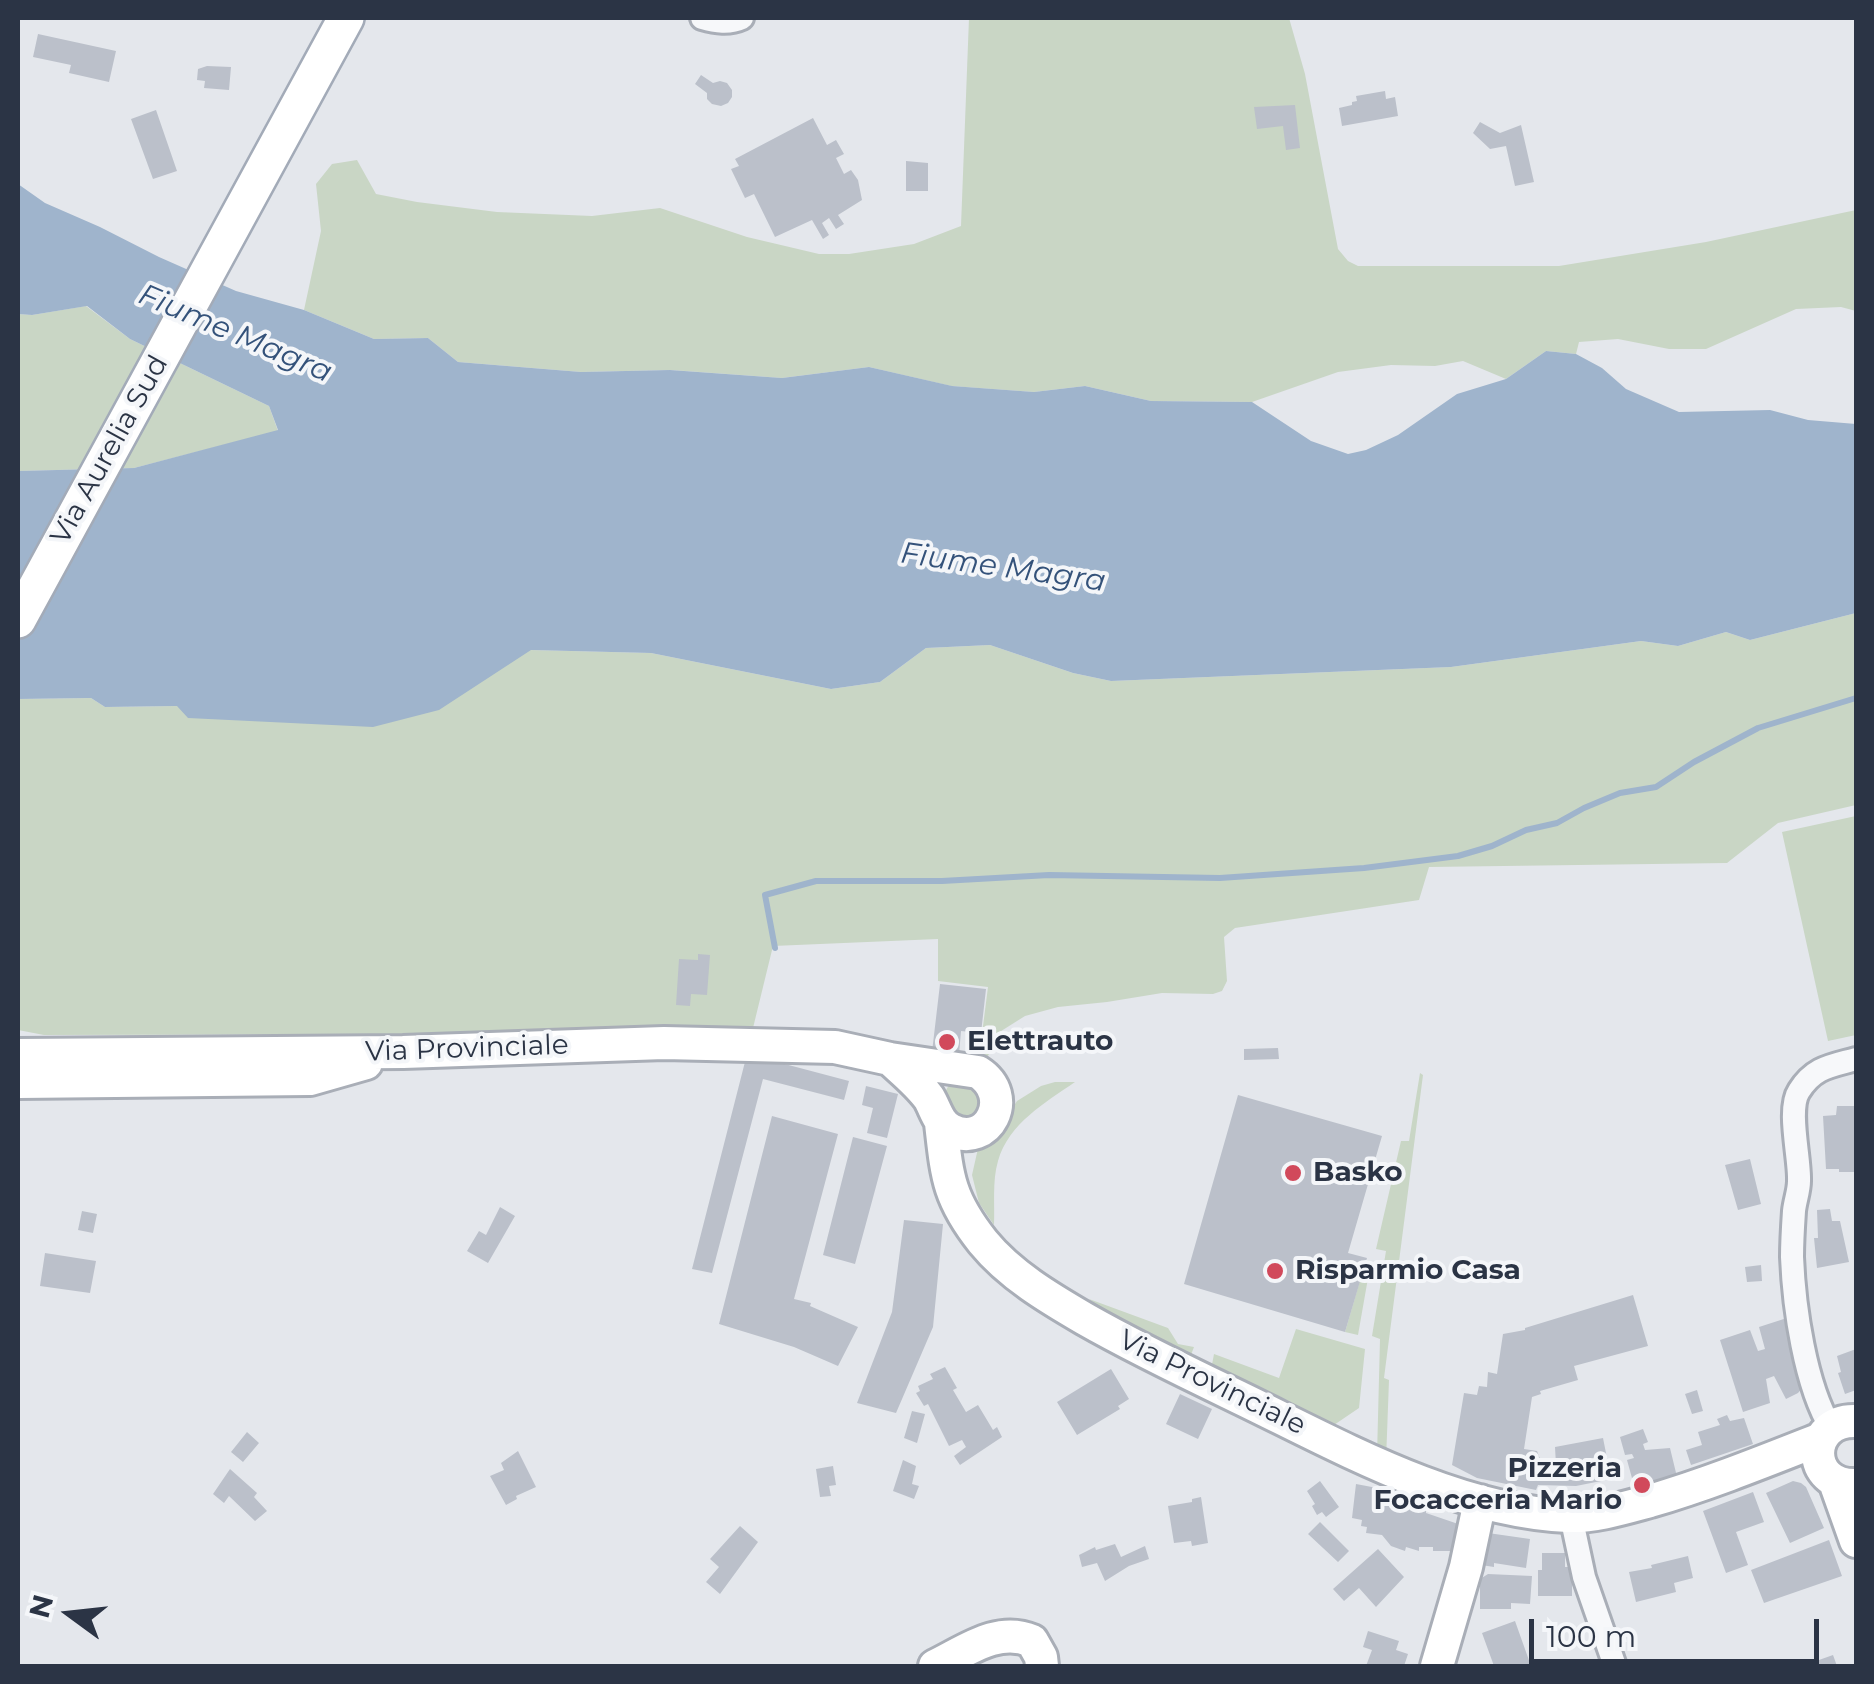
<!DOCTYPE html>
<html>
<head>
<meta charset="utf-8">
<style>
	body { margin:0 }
	#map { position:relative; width:1874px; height:1684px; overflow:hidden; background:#e4e7ec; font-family:Montserrat,sans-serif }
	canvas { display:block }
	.frame { position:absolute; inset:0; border:20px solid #2b3445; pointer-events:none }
	.north { position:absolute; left:20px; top:1564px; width:100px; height:100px; -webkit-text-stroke:8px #f4f6f9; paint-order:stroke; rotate:285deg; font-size:28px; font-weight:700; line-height:40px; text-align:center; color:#2b3445 }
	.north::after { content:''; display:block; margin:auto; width:35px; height:45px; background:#2b3445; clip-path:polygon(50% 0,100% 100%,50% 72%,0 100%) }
	.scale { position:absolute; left:1529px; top:1619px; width:290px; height:45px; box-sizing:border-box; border:5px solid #2b3445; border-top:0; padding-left:12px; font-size:30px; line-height:35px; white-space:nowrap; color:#2b3445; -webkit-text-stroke:8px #f4f6f9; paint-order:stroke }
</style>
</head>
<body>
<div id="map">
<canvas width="1874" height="1684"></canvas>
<div class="frame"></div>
<div class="north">N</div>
<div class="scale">100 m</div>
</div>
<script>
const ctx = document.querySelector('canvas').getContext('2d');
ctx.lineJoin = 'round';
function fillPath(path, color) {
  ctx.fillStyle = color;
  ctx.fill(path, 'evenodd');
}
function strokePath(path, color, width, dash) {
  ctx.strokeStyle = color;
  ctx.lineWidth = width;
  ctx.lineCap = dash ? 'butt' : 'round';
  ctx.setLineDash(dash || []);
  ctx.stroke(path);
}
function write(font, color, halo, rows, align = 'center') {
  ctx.font = font + ' Montserrat,sans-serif';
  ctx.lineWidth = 8;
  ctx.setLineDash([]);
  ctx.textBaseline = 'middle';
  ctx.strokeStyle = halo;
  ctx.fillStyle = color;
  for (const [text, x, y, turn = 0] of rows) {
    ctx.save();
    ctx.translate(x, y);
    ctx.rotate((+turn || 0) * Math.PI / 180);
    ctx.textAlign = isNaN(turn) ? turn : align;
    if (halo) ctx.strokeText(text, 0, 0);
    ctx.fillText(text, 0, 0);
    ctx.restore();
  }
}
fillPath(new Path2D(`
	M 969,18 L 1289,18 L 1305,74 L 1338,249 L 1348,261 L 1358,266 L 1559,266 L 1706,242 L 1856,210 L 1856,311 L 1841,307 L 1796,309 L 1706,349 L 1669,349 L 1618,339 L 1579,342 L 1576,354 L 1546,351 L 1506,379 L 1463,361 L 1435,366 L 1391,365 L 1338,372 L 1252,402 L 1151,401 L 1085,386 L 1034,392 L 951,386 L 869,367 L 782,378 L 671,370 L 581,372 L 458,362 L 428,338 L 374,339 L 304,310 L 321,231 L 316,184 L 332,164 L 357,160 L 376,194 L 417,202 L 497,212 L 592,216 L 660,208 L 747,237 L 819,254 L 849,254 L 914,244 L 961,226 Z
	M 86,306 L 130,339 L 269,406 L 278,431 L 134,468 L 18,471 L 18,314 L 32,315 Z
	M 1856,613 L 1856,805 L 1778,823 L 1727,863 L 1429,867 L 1419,900 L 1235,928 L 1224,937 L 1227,981 L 1222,991 L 1213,994 L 1162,993 L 1107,1002 L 1058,1007 L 1025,1016 L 998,1033 L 985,1063 L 967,1064 L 969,1033 L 982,1034 L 988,987 L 938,981 L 938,939 L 773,946 L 753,1028 L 450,1034 L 44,1035 L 18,1030 L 18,699 L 91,698 L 105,707 L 177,706 L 530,650 L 651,653 L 831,689 L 880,682 L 926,648 L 990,645 L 1073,673 L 1111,681 L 1451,667 L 1641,641 L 1678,646 L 1726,632 L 1750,640 Z
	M 1856,816 L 1856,1035 L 1828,1041 L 1782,832 Z
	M 1420,1073 L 1423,1075 L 1384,1378 L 1389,1380 L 1386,1461 L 1377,1456 L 1380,1339 L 1372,1336 L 1386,1251 L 1376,1249 L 1401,1141 L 1409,1141 Z
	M 962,1078 L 989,1097 L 966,1127 L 942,1097 L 949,1085 Z
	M 1055,1082 L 1075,1082 C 1045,1103 1009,1123 998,1161 C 992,1181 995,1206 994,1225 L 979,1203 L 972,1175 L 979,1144 L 1001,1126 L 1017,1101 L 1041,1086 Z
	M 1366,1260 L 1371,1261 L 1358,1335 L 1345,1332 Z
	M 1089,1299 L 1168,1328 L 1178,1344 L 1194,1347 L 1189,1360 L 1107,1313 Z
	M 1296,1329 L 1365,1349 L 1359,1408 L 1331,1427 L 1211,1370 L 1214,1354 L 1279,1378 Z`), '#c9d6c5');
fillPath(new Path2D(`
	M 18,184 L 45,203 L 100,227 L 159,257 L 236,291 L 304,310 L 374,339 L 428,338 L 458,362 L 581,372 L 670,370 L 782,378 L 869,367 L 952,386 L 1034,392 L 1085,386 L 1151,401 L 1252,402 L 1311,441 L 1348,454 L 1366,450 L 1398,435 L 1457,394 L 1506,379 L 1546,351 L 1576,354 L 1602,368 L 1626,389 L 1679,412 L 1770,410 L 1808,420 L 1856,424 L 1856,613 L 1750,640 L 1726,632 L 1678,646 L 1641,641 L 1451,667 L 1111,681 L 1073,673 L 990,645 L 926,648 L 880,682 L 831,689 L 651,653 L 531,650 L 439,710 L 373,727 L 188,718 L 177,706 L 105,707 L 91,698 L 18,699 L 18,471 L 134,468 L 278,430 L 269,406 L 130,339 L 87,306 L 32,315 L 18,314 Z`), '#9fb4cc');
strokePath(new Path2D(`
	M 775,948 L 765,895 L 816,881 L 942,881 L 1049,875 L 1220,878 L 1364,868 L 1458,856 L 1492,846 L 1526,830 L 1557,823 L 1584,808 L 1620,793 L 1656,787 L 1694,762 L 1758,728 L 1856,698`), '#9fb4cc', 6);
fillPath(new Path2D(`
	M 38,34 L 116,51 L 109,82 L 69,73 L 71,65 L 33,57 Z
	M 207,66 L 231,67 L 229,90 L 204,88 L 205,81 L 197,80 L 198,69 Z
	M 701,75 L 713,83 L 720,81 L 727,83 L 732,90 L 732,97 L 728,103 L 721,106 L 712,104 L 707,99 L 707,93 L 695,84 Z
	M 1385,91 L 1386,99 L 1395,97 L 1398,116 L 1342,126 L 1339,108 L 1352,105 L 1352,102 L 1357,101 L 1356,96 Z
	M 1295,105 L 1300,148 L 1286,150 L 1283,126 L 1257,129 L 1254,107 Z
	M 156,110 L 177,171 L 153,179 L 131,119 Z
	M 813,118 L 827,145 L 836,140 L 844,154 L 836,158 L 844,174 L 851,170 L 858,180 L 862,200 L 838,215 L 844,224 L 836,229 L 829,218 L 822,223 L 829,235 L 823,239 L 812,220 L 775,237 L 754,194 L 745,198 L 731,169 L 739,166 L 735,159 Z
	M 1480,122 L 1500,133 L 1521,125 L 1534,182 L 1515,186 L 1506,146 L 1490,149 L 1473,133 Z
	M 906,161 L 928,163 L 928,191 L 906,191 Z
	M 698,954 L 710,955 L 707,995 L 691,994 L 690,1006 L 676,1005 L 679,959 L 698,960 Z
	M 940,984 L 986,989 L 981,1033 L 961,1031 L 959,1055 L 932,1052 Z
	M 1278,1048 L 1279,1059 L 1244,1060 L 1244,1049 Z
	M 747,1054 L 849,1081 L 844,1100 L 763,1079 L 712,1273 L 692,1269 Z
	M 866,1086 L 898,1094 L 887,1138 L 867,1133 L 873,1108 L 862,1105 Z
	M 1238,1095 L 1382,1136 L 1348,1253 L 1367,1258 L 1345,1332 L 1184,1284 Z
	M 1837,1106 L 1856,1106 L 1856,1172 L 1839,1172 L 1839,1169 L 1826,1169 L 1823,1116 L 1836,1115 Z
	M 772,1116 L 838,1134 L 794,1299 L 811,1303 L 810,1306 L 858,1327 L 838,1366 L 794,1347 L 719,1324 Z
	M 853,1137 L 887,1146 L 855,1264 L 823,1255 Z
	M 1750,1159 L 1761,1204 L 1738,1210 L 1725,1165 Z
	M 500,1207 L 515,1216 L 488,1263 L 467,1251 L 479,1231 L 486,1235 Z
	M 1830,1209 L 1832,1221 L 1840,1221 L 1849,1262 L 1817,1268 L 1814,1238 L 1818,1238 L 1817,1210 Z
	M 82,1211 L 97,1214 L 93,1233 L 78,1230 Z
	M 904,1220 L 943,1224 L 933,1327 L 896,1413 L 857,1403 L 892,1312 Z
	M 45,1253 L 96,1261 L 90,1293 L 40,1286 Z
	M 1761,1265 L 1762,1281 L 1747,1282 L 1745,1267 Z
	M 1633,1295 L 1648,1346 L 1574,1366 L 1578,1380 L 1540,1391 L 1541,1394 L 1532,1397 L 1524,1449 L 1537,1451 L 1542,1464 L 1556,1465 L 1555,1447 L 1603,1438 L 1610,1473 L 1605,1474 L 1606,1480 L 1576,1486 L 1538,1485 L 1536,1490 L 1477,1478 L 1452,1465 L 1464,1393 L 1477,1395 L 1479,1386 L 1487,1387 L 1488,1372 L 1497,1374 L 1503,1334 L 1525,1330 L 1525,1328 Z
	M 1790,1317 L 1808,1381 L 1798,1393 L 1786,1399 L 1774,1376 L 1766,1379 L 1770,1403 L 1743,1412 L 1720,1340 L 1750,1330 L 1758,1351 L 1765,1349 L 1759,1327 Z
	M 1856,1349 L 1856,1390 L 1845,1394 L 1838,1373 L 1841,1372 L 1837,1356 Z
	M 945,1367 L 957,1388 L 953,1390 L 966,1412 L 978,1405 L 993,1430 L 997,1427 L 1002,1437 L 960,1465 L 954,1456 L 966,1447 L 962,1440 L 949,1446 L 928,1404 L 924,1406 L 916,1393 L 920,1391 L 918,1386 L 933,1379 L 930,1374 Z
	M 1111,1369 L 1129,1399 L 1118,1406 L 1120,1409 L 1077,1435 L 1057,1402 Z
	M 1697,1390 L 1703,1411 L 1692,1414 L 1685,1394 Z
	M 1180,1394 L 1212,1409 L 1198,1439 L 1166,1424 Z
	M 912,1411 L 925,1414 L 917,1443 L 904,1438 Z
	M 1727,1415 L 1730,1421 L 1744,1418 L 1753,1444 L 1691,1465 L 1686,1450 L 1702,1445 L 1698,1432 L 1720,1425 L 1717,1419 Z
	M 1643,1429 L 1648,1442 L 1643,1444 L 1645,1450 L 1670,1448 L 1677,1477 L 1635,1489 L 1627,1460 L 1634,1458 L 1632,1454 L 1625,1455 L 1620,1437 Z
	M 247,1432 L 259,1443 L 243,1462 L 231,1452 Z
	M 518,1451 L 536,1487 L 516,1496 L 517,1499 L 506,1505 L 490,1476 L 504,1470 L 501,1463 Z
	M 903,1460 L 916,1466 L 912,1484 L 919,1486 L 914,1499 L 893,1491 Z
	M 833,1466 L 836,1485 L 829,1486 L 831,1496 L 820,1497 L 816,1469 Z
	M 230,1469 L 257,1493 L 254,1497 L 267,1511 L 255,1521 L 229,1496 L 224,1503 L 213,1494 Z
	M 1320,1481 L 1339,1507 L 1326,1517 L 1322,1512 L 1317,1515 L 1312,1506 L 1315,1504 L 1307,1491 Z
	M 1793,1481 L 1801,1483 L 1806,1487 L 1824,1528 L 1790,1543 L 1766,1493 Z
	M 1356,1484 L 1393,1491 L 1391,1501 L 1402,1504 L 1405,1501 L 1426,1507 L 1426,1513 L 1467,1527 L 1461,1551 L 1433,1551 L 1433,1547 L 1419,1547 L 1419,1551 L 1406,1547 L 1405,1551 L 1391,1546 L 1382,1535 L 1366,1533 L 1367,1527 L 1361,1526 L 1362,1520 L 1352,1518 Z
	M 1753,1492 L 1764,1522 L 1736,1532 L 1748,1565 L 1726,1573 L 1703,1511 Z
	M 1201,1497 L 1208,1543 L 1192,1546 L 1191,1541 L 1174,1543 L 1168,1506 L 1192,1502 L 1192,1499 Z
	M 1320,1522 L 1349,1551 L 1338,1562 L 1308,1534 Z
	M 740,1526 L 758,1542 L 720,1594 L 706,1582 L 719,1567 L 710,1559 Z
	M 1488,1533 L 1530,1539 L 1526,1568 L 1494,1563 L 1494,1567 L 1481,1565 Z
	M 1829,1540 L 1842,1576 L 1764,1603 L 1751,1570 Z
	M 1115,1544 L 1121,1557 L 1145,1546 L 1149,1559 L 1129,1566 L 1105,1581 L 1097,1563 L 1082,1567 L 1079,1555 L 1095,1547 L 1096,1550 Z
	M 1378,1549 L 1404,1577 L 1376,1607 L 1359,1588 L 1344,1601 L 1333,1589 Z
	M 1542,1553 L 1565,1553 L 1565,1567 L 1572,1567 L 1572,1596 L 1538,1596 L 1538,1570 L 1542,1570 Z
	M 1688,1556 L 1693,1578 L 1674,1583 L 1676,1592 L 1636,1602 L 1629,1572 L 1652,1568 L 1651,1565 Z
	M 1488,1574 L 1532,1576 L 1530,1604 L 1511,1603 L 1511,1609 L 1480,1609 L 1480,1579 Z
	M 1515,1621 L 1531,1666 L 1494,1666 L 1482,1633 Z
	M 1368,1631 L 1399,1641 L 1396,1650 L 1408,1654 L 1404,1666 L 1366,1666 L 1372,1650 L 1363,1647 Z
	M 1833,1655 L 1837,1666 L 1802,1666 Z`), '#bbc0ca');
const street = new Path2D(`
	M 702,18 C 716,22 729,24 742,18
	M 1831,1428 C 1805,1385 1794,1307 1792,1257 C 1792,1242 1793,1226 1794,1211 C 1795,1201 1799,1191 1799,1181 C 1800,1158 1787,1109 1799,1091 C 1814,1067 1831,1066 1856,1059
	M 1571,1516 L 1584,1577 L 1615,1666`);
const secondary = new Path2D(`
	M 18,1055 L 403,1052 L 664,1043 L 835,1047 L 890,1059 L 978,1072 C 1016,1096 988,1149 951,1130 C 938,1123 936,1110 929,1098 C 918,1083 904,1072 890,1059
	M 18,1082 L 310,1079 L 366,1063
	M 941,1123 C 947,1176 948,1198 983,1242 C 1010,1275 1049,1298 1085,1319 C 1134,1347 1184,1371 1234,1395 C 1336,1444 1452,1511 1568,1516 C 1595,1517 1624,1508 1650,1501 C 1708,1484 1765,1461 1821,1439
	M 1856,1421 C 1806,1419 1805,1487 1856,1485
	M 1835,1482 L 1856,1541
	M 935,1666 C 966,1651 998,1626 1032,1641 L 1041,1657 L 1042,1666
	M 1437,1666 L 1466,1567 L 1480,1501`);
const primary = new Path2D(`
	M 18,620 L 346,18`);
strokePath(street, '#a9aeb7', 28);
strokePath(secondary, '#a9aeb7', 38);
strokePath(primary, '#a3abb8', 40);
strokePath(street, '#f7f8fa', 22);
strokePath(secondary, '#fff', 32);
strokePath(primary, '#fff', 35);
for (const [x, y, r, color] of [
	[947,1042,10,"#d1495b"],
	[1293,1173,10,"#d1495b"],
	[1275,1271,10,"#d1495b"],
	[1642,1485,10,"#d1495b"]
]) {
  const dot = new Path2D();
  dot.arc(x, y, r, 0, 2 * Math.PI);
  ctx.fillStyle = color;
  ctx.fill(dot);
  strokePath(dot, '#f4f6f9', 4);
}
write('28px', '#2b3445', '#f4f6f9', [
	["Via Aurelia Sud",110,450,-61],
	["Via Provinciale",467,1049,-2],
	["Via Provinciale",1212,1383,26]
]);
write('bold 28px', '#2b3445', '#f4f6f9', [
	["Elettrauto",967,1042],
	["Basko",1313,1173],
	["Risparmio Casa",1295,1271],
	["Pizzeria",1622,1469,"right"],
	["Focacceria Mario",1622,1501,"right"]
], 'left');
write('italic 30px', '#34527a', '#f4f6f9', [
	["Fiume Magra",235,334,23],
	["Fiume Magra",1003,568,8]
]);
</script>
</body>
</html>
